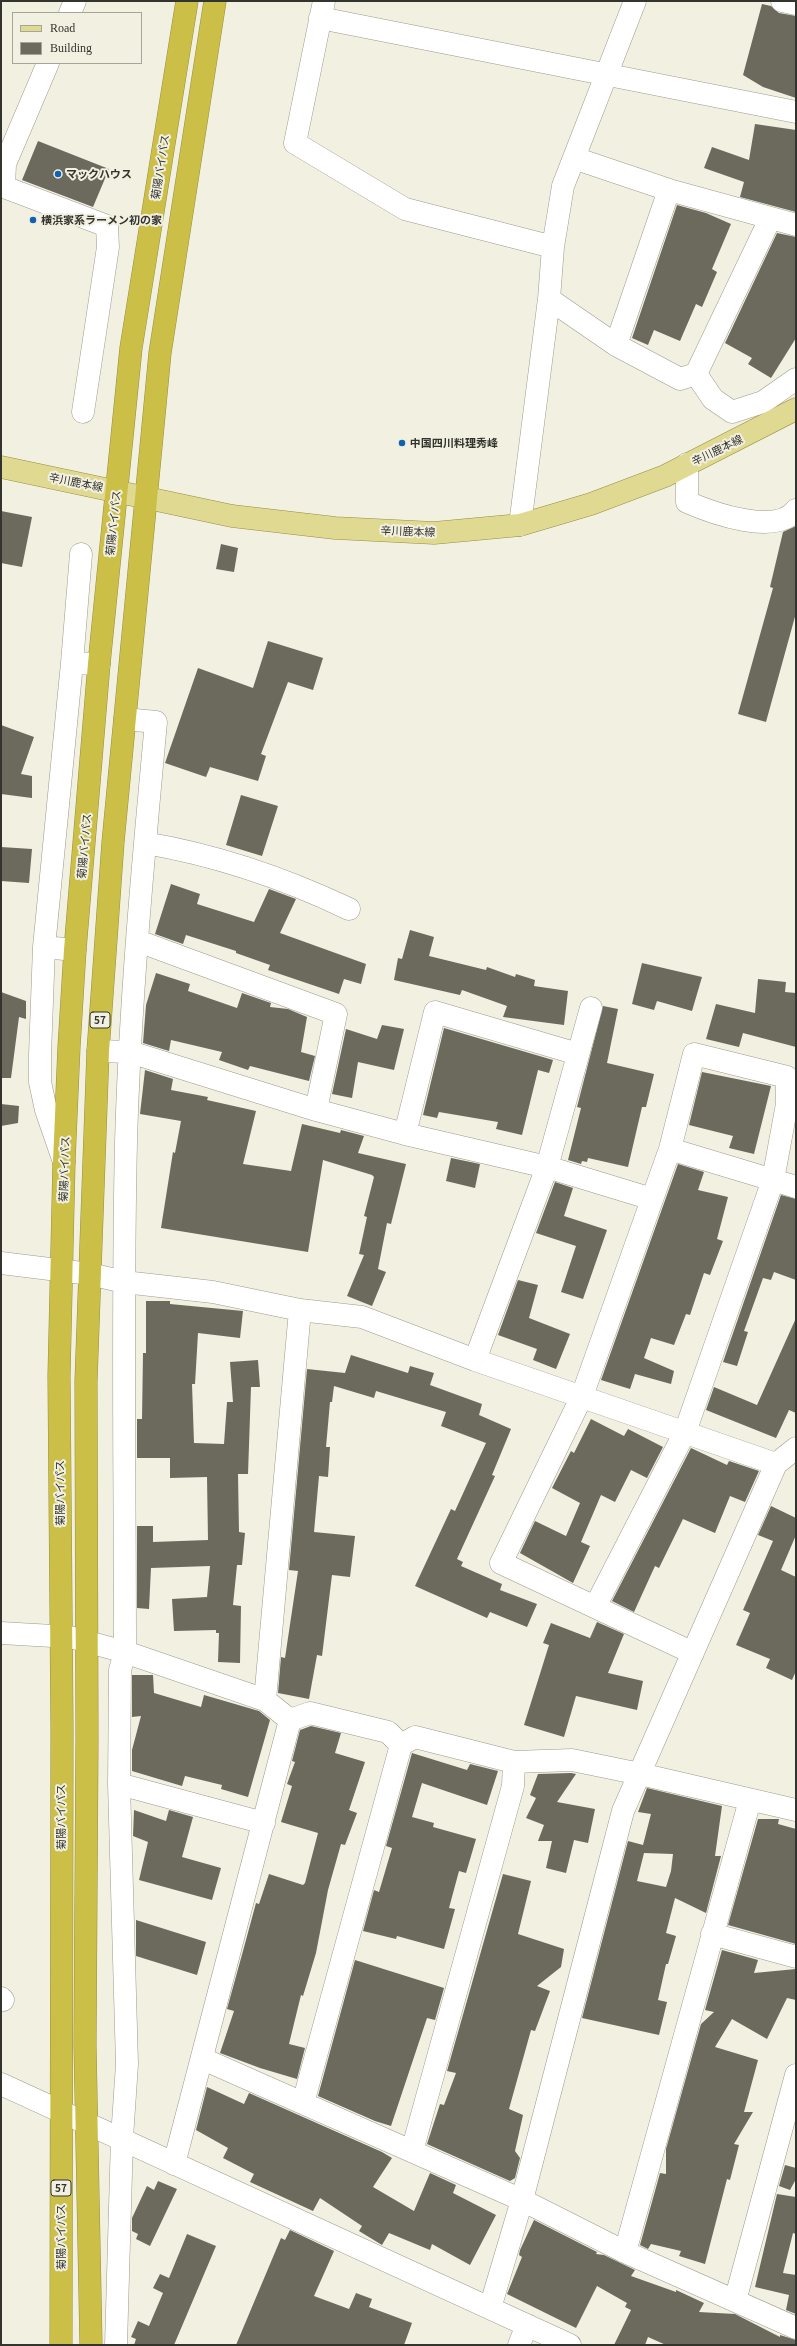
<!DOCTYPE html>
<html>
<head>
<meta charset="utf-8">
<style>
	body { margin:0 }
	#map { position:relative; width:797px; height:2346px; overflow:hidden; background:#f1f0e1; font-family:Georgia,serif }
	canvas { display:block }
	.frame { position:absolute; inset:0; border:2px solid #34342e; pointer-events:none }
	.legend { position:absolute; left:12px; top:12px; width:130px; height:52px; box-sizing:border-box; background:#f1f0e1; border:1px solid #a5a599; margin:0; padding:5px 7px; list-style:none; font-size:12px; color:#34342e }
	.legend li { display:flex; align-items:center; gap:8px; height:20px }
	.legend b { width:20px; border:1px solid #a5a599 }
</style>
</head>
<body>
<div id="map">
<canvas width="797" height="2346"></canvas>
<div class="frame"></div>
<ul class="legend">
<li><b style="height:5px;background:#e0d991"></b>Road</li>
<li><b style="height:11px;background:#6c6a5d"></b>Building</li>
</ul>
</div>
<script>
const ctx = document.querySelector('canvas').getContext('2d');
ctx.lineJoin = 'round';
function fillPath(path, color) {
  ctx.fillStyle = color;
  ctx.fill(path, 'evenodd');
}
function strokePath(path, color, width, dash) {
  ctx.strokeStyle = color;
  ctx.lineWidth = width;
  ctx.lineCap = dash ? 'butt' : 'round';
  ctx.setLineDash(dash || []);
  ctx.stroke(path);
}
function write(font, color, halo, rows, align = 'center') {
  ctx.font = font + ' Georgia,"Noto Sans JP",serif';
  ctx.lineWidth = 4;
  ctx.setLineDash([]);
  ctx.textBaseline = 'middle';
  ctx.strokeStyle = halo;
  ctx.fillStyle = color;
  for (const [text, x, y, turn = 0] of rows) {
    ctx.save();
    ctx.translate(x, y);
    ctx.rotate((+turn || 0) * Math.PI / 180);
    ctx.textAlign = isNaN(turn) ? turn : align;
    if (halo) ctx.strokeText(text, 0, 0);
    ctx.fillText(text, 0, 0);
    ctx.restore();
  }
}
fillPath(new Path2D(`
	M 762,4 L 771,6 L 779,13 L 796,16 L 796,98 L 763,87 L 743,75 Z
	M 755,124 L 796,130 L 796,212 L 740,197 L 744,182 L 704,168 L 712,147 L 749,160 Z
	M 38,141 L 109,169 L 93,207 L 22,180 Z
	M 677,205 L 706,213 L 731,224 L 712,269 L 717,272 L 702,307 L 696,304 L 680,341 L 654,330 L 648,345 L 632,338 Z
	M 777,233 L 796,237 L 796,338 L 771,378 L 748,364 L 752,358 L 725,343 Z
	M 1,511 L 32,517 L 22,567 L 1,563 Z
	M 796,526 L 796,613 L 766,722 L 738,714 L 773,588 L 770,587 L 783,532 Z
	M 221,544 L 238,548 L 234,572 L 216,569 Z
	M 268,641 L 323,658 L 313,690 L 288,682 L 261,754 L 266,756 L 258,781 L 210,767 L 206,777 L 165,763 L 198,668 L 253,688 Z
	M 1,725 L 34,737 L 21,774 L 32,776 L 32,798 L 1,794 Z
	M 241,795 L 278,806 L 262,856 L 226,845 Z
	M 1,847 L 32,849 L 29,883 L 1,881 Z
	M 171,884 L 200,894 L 197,904 L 254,922 L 269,889 L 296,899 L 280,933 L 366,964 L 361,984 L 344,979 L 339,994 L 268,970 L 270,965 L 236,953 L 236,951 L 186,935 L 183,944 L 155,934 Z
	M 410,930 L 434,937 L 429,956 L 486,970 L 487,967 L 515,977 L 516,974 L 535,980 L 534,986 L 568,991 L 564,1025 L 503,1017 L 507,1006 L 462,990 L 460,995 L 394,980 L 398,958 L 402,959 Z
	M 642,963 L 702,977 L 692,1011 L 657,1001 L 654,1010 L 632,1004 Z
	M 156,973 L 190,984 L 188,991 L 237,1008 L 242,993 L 271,1003 L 270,1007 L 288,1009 L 307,1017 L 301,1052 L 315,1056 L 309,1081 L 250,1066 L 248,1070 L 219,1060 L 222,1052 L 171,1040 L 169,1051 L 143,1043 L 146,1005 Z
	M 758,979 L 786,982 L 785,992 L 796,993 L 796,1047 L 743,1033 L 739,1047 L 706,1039 L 716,1004 L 755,1013 Z
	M 1,992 L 26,1001 L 26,1019 L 19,1017 L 11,1078 L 1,1078 Z
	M 603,1006 L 618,1009 L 607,1063 L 654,1074 L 646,1107 L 642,1107 L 628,1167 L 588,1158 L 587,1162 L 582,1161 L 581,1164 L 568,1160 L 581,1108 L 577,1107 Z
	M 382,1025 L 404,1029 L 394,1070 L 358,1062 L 352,1098 L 332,1094 L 346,1029 L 377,1039 Z
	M 444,1028 L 553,1060 L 549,1073 L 538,1070 L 522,1135 L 496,1129 L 498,1122 L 439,1112 L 437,1118 L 423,1115 Z
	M 145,1070 L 173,1079 L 171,1090 L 208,1097 L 207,1100 L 256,1111 L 243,1164 L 291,1171 L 302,1124 L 340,1133 L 341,1130 L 364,1136 L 358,1153 L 406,1164 L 391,1224 L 387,1223 L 378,1269 L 386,1272 L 372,1306 L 347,1296 L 364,1255 L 359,1254 L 367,1217 L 364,1216 L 374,1177 L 372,1175 L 323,1160 L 308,1252 L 161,1228 L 173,1152 L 175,1153 L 181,1121 L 140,1114 Z
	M 702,1072 L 771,1086 L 754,1154 L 729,1148 L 733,1136 L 689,1125 Z
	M 1,1104 L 19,1106 L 18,1123 L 1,1126 Z
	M 451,1158 L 480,1164 L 475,1188 L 446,1181 Z
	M 678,1164 L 704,1172 L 698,1190 L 728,1197 L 717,1239 L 723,1241 L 710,1275 L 704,1273 L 690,1315 L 686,1314 L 674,1345 L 651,1338 L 644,1358 L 674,1371 L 671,1384 L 635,1374 L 630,1389 L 601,1380 Z
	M 555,1182 L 573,1188 L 564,1216 L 607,1230 L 583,1299 L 561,1292 L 576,1246 L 536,1233 Z
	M 781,1195 L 796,1199 L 796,1280 L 774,1272 L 771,1280 L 763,1278 L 744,1331 L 748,1332 L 737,1366 L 723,1362 Z
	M 518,1280 L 538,1285 L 529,1318 L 570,1334 L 556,1369 L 533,1360 L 537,1349 L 498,1335 Z
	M 146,1301 L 170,1301 L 170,1304 L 243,1311 L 240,1338 L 198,1333 L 195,1384 L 192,1384 L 194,1443 L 224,1444 L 227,1402 L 233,1402 L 230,1362 L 258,1360 L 260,1387 L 251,1387 L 248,1474 L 238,1474 L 239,1532 L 245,1533 L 242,1565 L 237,1565 L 233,1605 L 241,1606 L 240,1663 L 218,1662 L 219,1633 L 216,1633 L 216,1630 L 174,1631 L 172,1599 L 207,1597 L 210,1566 L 151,1568 L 149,1609 L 137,1608 L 137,1526 L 153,1526 L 153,1542 L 208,1540 L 207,1477 L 170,1478 L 170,1458 L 137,1458 L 137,1419 L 142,1419 L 143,1353 L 146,1353 Z
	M 796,1318 L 796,1413 L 789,1410 L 776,1438 L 706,1410 L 714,1387 L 757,1405 Z
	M 351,1355 L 408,1373 L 410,1366 L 434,1373 L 430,1385 L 482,1404 L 479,1415 L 511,1429 L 492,1475 L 495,1476 L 457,1559 L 463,1562 L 461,1566 L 502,1584 L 500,1590 L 537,1604 L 527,1627 L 490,1612 L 487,1618 L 415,1586 L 451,1509 L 455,1511 L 486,1443 L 441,1426 L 446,1412 L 376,1391 L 374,1398 L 334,1386 L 332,1402 L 330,1402 L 326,1447 L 330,1447 L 328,1477 L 319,1476 L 314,1532 L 355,1536 L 350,1577 L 332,1575 L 322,1656 L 317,1655 L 309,1699 L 278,1693 L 281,1657 L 285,1658 L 298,1571 L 289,1570 L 307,1369 L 345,1373 Z
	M 591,1419 L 624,1436 L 628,1429 L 663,1447 L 647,1478 L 631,1470 L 615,1502 L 601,1495 L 581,1542 L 590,1546 L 573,1583 L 520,1553 L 535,1521 L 566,1536 L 580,1503 L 552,1488 L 571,1451 L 574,1453 Z
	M 691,1448 L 727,1465 L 729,1461 L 759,1471 L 745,1502 L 730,1496 L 715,1533 L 683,1519 L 659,1568 L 655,1566 L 634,1612 L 612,1601 Z
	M 771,1506 L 796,1518 L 796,1535 L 781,1570 L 796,1577 L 796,1671 L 792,1680 L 766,1668 L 770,1659 L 736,1645 L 750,1613 L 743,1610 L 773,1541 L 758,1535 Z
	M 597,1622 L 624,1634 L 608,1673 L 643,1681 L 637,1710 L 576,1696 L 564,1737 L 524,1725 L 549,1645 L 543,1643 L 551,1623 L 590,1638 Z
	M 132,1675 L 153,1675 L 154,1693 L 201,1707 L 204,1695 L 259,1711 L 270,1720 L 248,1797 L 221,1789 L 222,1785 L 185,1776 L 182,1786 L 132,1771 L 132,1750 L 141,1716 L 132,1717 Z
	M 311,1726 L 341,1733 L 335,1753 L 365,1762 L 349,1810 L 357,1813 L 345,1845 L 341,1844 L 328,1890 L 316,1953 L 303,1996 L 301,1995 L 289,2044 L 305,2048 L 297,2079 L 260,2068 L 220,2053 L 234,2011 L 227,2009 L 243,1951 L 256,1903 L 259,1904 L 269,1874 L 303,1885 L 305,1883 L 318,1833 L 281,1822 L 292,1786 L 287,1784 L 295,1762 L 292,1761 L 300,1730 Z
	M 412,1753 L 467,1770 L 470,1764 L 498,1771 L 487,1805 L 422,1783 L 412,1817 L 434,1823 L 433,1827 L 476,1839 L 466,1873 L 459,1871 L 449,1908 L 455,1909 L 444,1949 L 397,1936 L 396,1939 L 363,1931 L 374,1890 L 379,1892 L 392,1848 L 386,1846 Z
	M 571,1773 L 576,1774 L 557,1802 L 595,1809 L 588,1843 L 574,1840 L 566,1873 L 546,1868 L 552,1841 L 538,1841 L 544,1825 L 526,1818 L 536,1798 L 530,1795 L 538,1774 Z
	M 647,1788 L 722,1806 L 715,1856 L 721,1856 L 706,1913 L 675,1898 L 666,1933 L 676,1936 L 668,1964 L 666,1964 L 658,2000 L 667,2002 L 659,2035 L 582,2018 L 628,1841 L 643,1845 L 651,1814 L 638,1812 ZM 644,1853 L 673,1854 L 671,1871 L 666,1887 L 637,1881 Z
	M 134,1810 L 166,1821 L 169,1810 L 193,1817 L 182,1857 L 221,1868 L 212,1900 L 139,1880 L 148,1842 L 133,1836 Z
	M 758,1819 L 779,1819 L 778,1824 L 796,1829 L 796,1944 L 728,1925 Z
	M 503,1874 L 531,1881 L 518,1934 L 564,1949 L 561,1967 L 537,1986 L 550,1991 L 535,2031 L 531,2030 L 509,2109 L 523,2115 L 515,2151 L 520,2158 L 515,2178 L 510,2181 L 427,2144 L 440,2104 L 444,2105 L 456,2073 L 447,2071 Z
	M 136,1920 L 206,1942 L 197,1975 L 136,1956 Z
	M 722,1950 L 758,1960 L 754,1973 L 796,1969 L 796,2000 L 787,1998 L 767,2039 L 732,2019 L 715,2047 L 758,2060 L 744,2112 L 753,2112 L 734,2144 L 739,2145 L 730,2180 L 727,2179 L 705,2264 L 679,2256 L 681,2251 L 651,2244 L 648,2249 L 640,2245 L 660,2173 L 666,2174 L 666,2149 L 701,2024 L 714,2012 L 705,2010 Z
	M 355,1960 L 444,1988 L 435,2020 L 427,2018 L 391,2126 L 375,2121 L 318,2096 Z
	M 207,2087 L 244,2104 L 249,2093 L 382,2152 L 392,2158 L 373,2187 L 414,2211 L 430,2173 L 456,2185 L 453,2193 L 496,2215 L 470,2265 L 432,2244 L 430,2250 L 389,2233 L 382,2245 L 359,2231 L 362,2226 L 320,2198 L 313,2211 L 250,2182 L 254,2174 L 223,2158 L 228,2148 L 196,2130 Z
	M 785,2165 L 796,2168 L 796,2179 L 790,2190 L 779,2186 Z
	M 158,2181 L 177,2189 L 150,2246 L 136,2239 L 138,2234 L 132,2231 L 132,2218 L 147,2186 L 154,2190 Z
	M 777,2194 L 796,2197 L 796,2234 L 793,2233 L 783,2273 L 796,2275 L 796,2314 L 786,2310 L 789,2295 L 755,2287 Z
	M 534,2220 L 597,2252 L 596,2254 L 604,2255 L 635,2270 L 631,2276 L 676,2292 L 676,2290 L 704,2303 L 699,2312 L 735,2314 L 780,2337 L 780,2335 L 796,2340 L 796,2345 L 666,2345 L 648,2337 L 645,2345 L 614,2345 L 631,2310 L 625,2307 L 627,2303 L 597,2286 L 576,2328 L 507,2294 L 522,2257 L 519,2255 L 520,2250 Z
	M 290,2230 L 334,2251 L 314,2296 L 349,2309 L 356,2293 L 372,2299 L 369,2307 L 412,2323 L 404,2345 L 236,2345 L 281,2238 L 285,2240 Z
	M 187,2234 L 216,2246 L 174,2345 L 134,2345 L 136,2339 L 131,2337 L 138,2321 L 149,2326 L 163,2293 L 153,2288 L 160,2274 L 169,2278 Z`), '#6c6a5d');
const minor = new Path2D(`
	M 324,1 L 295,143 L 405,209 L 553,247
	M 782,1 L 796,4
	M 70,13 L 75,1
	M 320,18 L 796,112
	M 48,63 L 5,164 L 4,187 L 107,226 L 108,247 L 83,412
	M 574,158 L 669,190 L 796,225
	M 770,219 L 696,374 L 713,399 L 732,412 L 763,402 L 796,379
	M 549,299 L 616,345 L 680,379 L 696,374
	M 616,345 L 669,190
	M 687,464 L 687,502 C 712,513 776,536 796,510
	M 520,525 L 549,299 L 553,247 L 563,186 L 635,1
	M 72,663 L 81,554
	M 145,843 C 216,855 284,878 349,909
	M 138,941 L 336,1014 L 316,1110
	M 44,947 L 75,950
	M 98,1051 L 130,1052 L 316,1110 L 405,1134 L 547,1167 L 652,1199
	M 405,1134 L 435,1012 L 578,1054
	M 64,1162 L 46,1110 L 40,1082 L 40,1055 L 44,947 L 72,663 L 99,664
	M 1,1263 L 90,1274 L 124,1282 L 213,1292 L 300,1310 L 362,1317 L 475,1360 L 776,1464
	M 475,1360 L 547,1167 L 591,1008
	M 595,1607 L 685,1432 L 773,1180 L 670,1149
	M 1,1633 L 70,1637 L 125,1652 L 265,1700 L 290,1720 L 310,1713 L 388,1732 L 401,1745
	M 693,1653 L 501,1563 L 582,1396 L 670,1149 L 694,1054 L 787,1077 L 787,1104 L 773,1180 L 796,1187
	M 265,1700 L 300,1310
	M 119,1784 L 264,1823
	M 712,1934 L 796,1957
	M 1,1998 L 3,2000
	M 203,2059 L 522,2200 L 625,2252 L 796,2328
	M 1,2084 L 570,2345
	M 303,2103 L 401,1745 L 415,1737 L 514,1762 L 572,1760 L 640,1774 L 796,1810
	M 412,2151 L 513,1786 L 514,1762
	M 174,2164 L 290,1720
	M 625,2252 L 750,1800
	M 735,2301 L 796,2075
	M 490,2308 L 522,2200 L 623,1811 L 776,1464 L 796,1448
	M 116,2345 L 122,2138 L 127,2064 L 119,1784 L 120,1670 L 125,1652 C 125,1482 122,1312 126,1142 C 130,1002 143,862 156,722 L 125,719
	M 519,2345 L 527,2325`);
const major = new Path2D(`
	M 1,467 L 232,516 L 335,528 L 434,533 L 520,525 L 591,504 L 665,476 L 796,409`);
const highway = new Path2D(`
	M 61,2345 L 62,1727 L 59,1376 L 64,1162 L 69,1047 L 75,950 L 99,664 L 131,348 L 187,1
	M 91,2345 L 85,2045 L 87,1739 L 86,1381 L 98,1051 L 113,842 L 160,353 L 215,1`);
strokePath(minor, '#9c9b8d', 23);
strokePath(major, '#978e3e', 23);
strokePath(highway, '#978e3e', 23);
strokePath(minor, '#fff', 22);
strokePath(major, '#e0d991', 22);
strokePath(highway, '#ccbf47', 22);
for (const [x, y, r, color] of [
	[58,174,4,"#1062b0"],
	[33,220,4,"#1062b0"],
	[402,443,4,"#1062b0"]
]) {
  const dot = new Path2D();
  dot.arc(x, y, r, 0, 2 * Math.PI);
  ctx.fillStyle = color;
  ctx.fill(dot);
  strokePath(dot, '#f1f0e1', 1.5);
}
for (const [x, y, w] of [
	[100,1020,20],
	[61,2188,20]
]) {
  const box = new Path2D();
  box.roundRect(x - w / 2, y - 8, w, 16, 3);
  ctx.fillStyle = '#f1f0e1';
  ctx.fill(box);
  strokePath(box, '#34342e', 1);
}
write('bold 10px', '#34342e', null, [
	["57",100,1020],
	["57",61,2188]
]);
write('11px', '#34342e', '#f1f0e1', [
	["菊陽バイパス",160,167,-81],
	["辛川鹿本線",717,450,-26],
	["辛川鹿本線",76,482,11],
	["菊陽バイパス",113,523,-84],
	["辛川鹿本線",408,531,2],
	["菊陽バイパス",84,846,-85],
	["菊陽バイパス",64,1169,-88],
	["菊陽バイパス",60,1493,-90],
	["菊陽バイパス",61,1817,-90],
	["菊陽バイパス",61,2237,-90]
]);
write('bold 11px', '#34342e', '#f1f0e1', [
	["マックハウス",66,174],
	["横浜家系ラーメン初の家",41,220],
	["中国四川料理秀峰",410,443]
], 'left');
</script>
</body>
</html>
